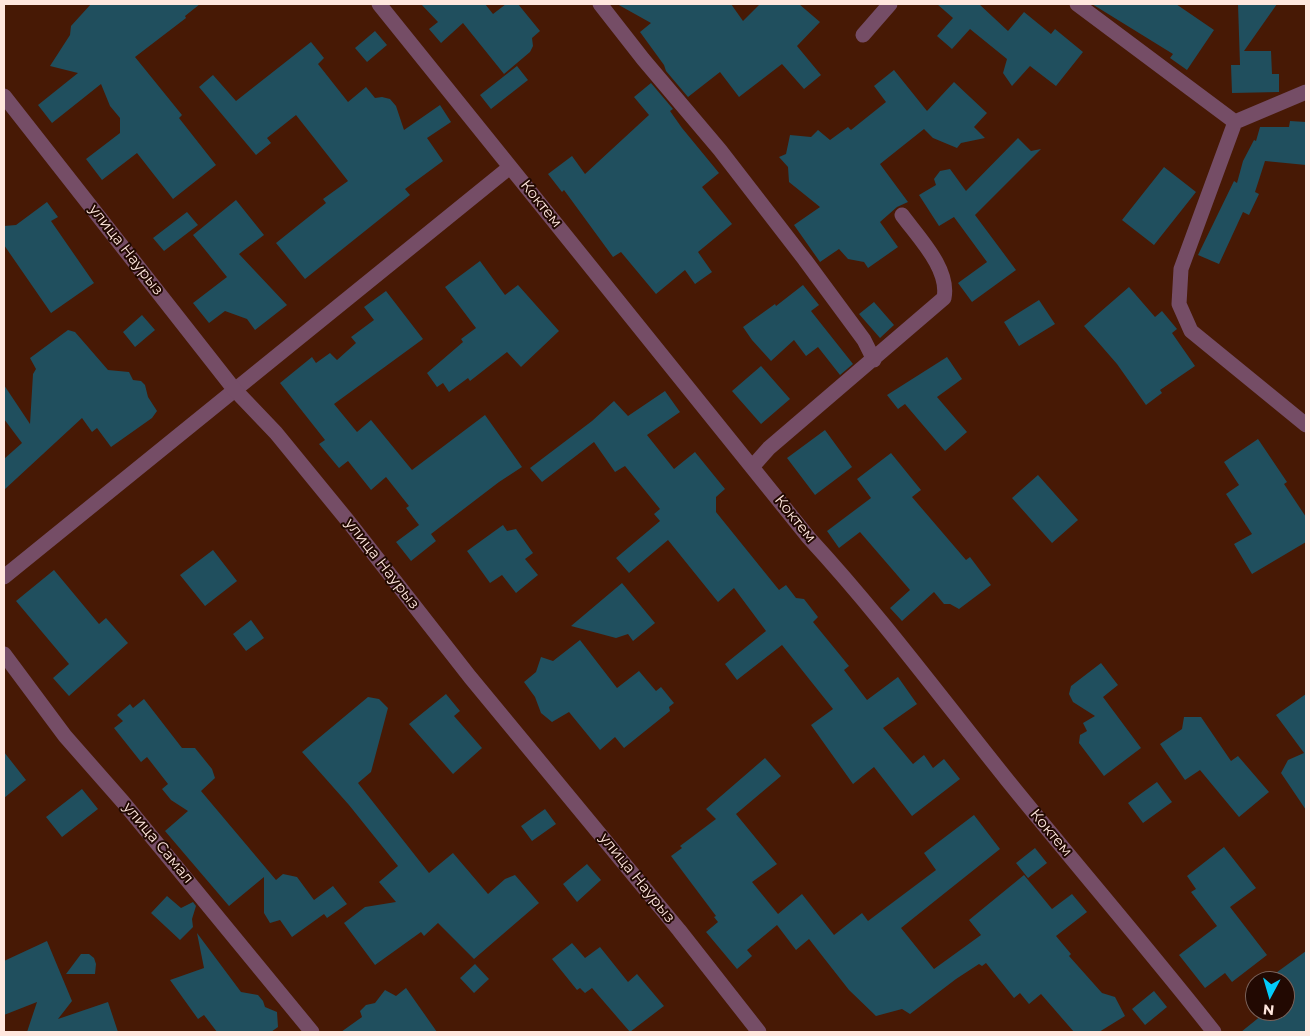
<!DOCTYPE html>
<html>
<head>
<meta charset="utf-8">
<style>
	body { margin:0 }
	#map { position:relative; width:1310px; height:1036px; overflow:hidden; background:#471905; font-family:Montserrat,sans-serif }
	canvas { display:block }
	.frame { position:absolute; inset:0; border:5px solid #ffe7de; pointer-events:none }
	.north { position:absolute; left:1245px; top:971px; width:50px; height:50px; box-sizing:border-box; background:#220902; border:1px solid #7a625a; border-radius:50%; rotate:186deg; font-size:14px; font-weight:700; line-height:20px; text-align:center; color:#ffe7de }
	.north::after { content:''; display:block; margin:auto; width:18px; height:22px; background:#02cbf9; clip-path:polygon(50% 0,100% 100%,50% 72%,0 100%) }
</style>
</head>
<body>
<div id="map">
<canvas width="1310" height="1036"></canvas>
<div class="frame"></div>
<div class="north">N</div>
</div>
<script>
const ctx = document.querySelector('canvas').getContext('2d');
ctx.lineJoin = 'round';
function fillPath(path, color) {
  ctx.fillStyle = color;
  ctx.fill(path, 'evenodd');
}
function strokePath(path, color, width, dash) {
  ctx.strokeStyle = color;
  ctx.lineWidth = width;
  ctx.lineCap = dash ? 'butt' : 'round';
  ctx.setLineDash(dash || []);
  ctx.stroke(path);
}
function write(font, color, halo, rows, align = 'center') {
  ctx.font = font + ' Montserrat,sans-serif';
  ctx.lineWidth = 4;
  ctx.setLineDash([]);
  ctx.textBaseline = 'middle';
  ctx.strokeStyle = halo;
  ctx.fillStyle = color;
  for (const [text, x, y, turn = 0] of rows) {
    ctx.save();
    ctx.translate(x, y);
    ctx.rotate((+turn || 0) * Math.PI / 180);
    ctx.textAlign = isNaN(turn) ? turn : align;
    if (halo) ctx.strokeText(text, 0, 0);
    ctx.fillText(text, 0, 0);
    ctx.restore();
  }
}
fillPath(new Path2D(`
	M 91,4 L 200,4 L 185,16 L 186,18 L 135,57 L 182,115 L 179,118 L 216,165 L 173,199 L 137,153 L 102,180 L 86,159 L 120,133 L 120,118 L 110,106 L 101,84 L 52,123 L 38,105 L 78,73 L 50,66 L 70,35 L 71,26 Z
	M 421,4 L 485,4 L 493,14 L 506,4 L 518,4 L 540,31 L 532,38 L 533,46 L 530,52 L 504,74 L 463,23 L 441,43 L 429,29 L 438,22 Z
	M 617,4 L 731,4 L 743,21 L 760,4 L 799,4 L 820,22 L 797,46 L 821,75 L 804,89 L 782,64 L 739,97 L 720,72 L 688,97 L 666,71 L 664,65 L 640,32 L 651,23 Z
	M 937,4 L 979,4 L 1008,31 L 1024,12 L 1051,34 L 1055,29 L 1083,52 L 1056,86 L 1030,66 L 1012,86 L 1003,73 L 1007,59 L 970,29 L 952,49 L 937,36 L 953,18 Z
	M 1092,4 L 1176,4 L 1214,30 L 1187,70 L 1170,58 L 1173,54 Z
	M 1238,4 L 1277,4 L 1244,51 L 1271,51 L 1272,74 L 1279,74 L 1279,92 L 1232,93 L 1231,65 L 1240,65 Z
	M 375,31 L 387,45 L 367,62 L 355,48 Z
	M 311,42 L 324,58 L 318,64 L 348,102 L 366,87 L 375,98 L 382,97 L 390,99 L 396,106 L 404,130 L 440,105 L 451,122 L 427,138 L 443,161 L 405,189 L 410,195 L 305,279 L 276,243 L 326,203 L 323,199 L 348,181 L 296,115 L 267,138 L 271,143 L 256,155 L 199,87 L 213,75 L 236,101 Z
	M 517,66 L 528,80 L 491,109 L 480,95 Z
	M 894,70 L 927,111 L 954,82 L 987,113 L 974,127 L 985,138 L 961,143 L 957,148 L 933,138 L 924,129 L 880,164 L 908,202 L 897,207 L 880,222 L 898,247 L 868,268 L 864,262 L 848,259 L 839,249 L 820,262 L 794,225 L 820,207 L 789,182 L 788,167 L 779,157 L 786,154 L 790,135 L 811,137 L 818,130 L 830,140 L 848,127 L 851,130 L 886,102 L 874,86 Z
	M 651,83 L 673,109 L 670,111 L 682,128 L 719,173 L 702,187 L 732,224 L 698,252 L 712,272 L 695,284 L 685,270 L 656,294 L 621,252 L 613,257 L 564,190 L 562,192 L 548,174 L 572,156 L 585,174 L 649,115 L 634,97 Z
	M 1290,121 L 1306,122 L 1306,165 L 1265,161 L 1255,192 L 1259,194 L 1249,215 L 1243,212 L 1219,264 L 1198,255 L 1234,181 L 1237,183 L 1243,161 L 1254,140 L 1256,141 L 1260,127 L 1289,127 Z
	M 1018,138 L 1031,151 L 1041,149 L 975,215 L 1016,270 L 972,302 L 958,283 L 987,262 L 954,217 L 939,226 L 919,195 L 936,185 L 934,179 L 940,171 L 950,169 L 966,191 Z
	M 1164,167 L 1196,192 L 1154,245 L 1122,220 Z
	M 236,200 L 264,235 L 239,254 L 287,305 L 255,330 L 247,319 L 225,311 L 209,323 L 193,303 L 227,277 L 193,235 Z
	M 47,202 L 58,217 L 51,221 L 94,283 L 51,313 L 4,245 L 4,226 L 16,225 Z
	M 187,212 L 198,225 L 164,251 L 153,238 Z
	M 480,261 L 505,295 L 518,285 L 559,331 L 521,367 L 507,352 L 470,381 L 468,378 L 449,392 L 443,383 L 437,387 L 427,373 L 463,342 L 461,339 L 476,328 L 445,287 Z
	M 803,285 L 819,305 L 811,311 L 853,364 L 840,375 L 818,347 L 806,356 L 794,340 L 771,361 L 752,340 L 743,327 L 775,304 L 776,306 Z
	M 1129,287 L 1155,317 L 1162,311 L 1177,329 L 1172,333 L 1195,366 L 1160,390 L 1162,393 L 1146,405 L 1117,364 L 1084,326 Z
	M 386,291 L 423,339 L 334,404 L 357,432 L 371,420 L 412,470 L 485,415 L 522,467 L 499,482 L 431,534 L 436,541 L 411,561 L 396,542 L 419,525 L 406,508 L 409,506 L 386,477 L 371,490 L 348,461 L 339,468 L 319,444 L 325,440 L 280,383 L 312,357 L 316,363 L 330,353 L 337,360 L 356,343 L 351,337 L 374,320 L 364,307 Z
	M 1039,300 L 1055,324 L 1019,346 L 1004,322 Z
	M 874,302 L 894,325 L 880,338 L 859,314 Z
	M 142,315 L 155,330 L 135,347 L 123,332 Z
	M 68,330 L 75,332 L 108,370 L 129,372 L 133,380 L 141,381 L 145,385 L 148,397 L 157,411 L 152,418 L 111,447 L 97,428 L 92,432 L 82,418 L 4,490 L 4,459 L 22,443 L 4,419 L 4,385 L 30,424 L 33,374 L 36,369 L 30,358 Z
	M 947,357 L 962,379 L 937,397 L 967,432 L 945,451 L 905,404 L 898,409 L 887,395 Z
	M 761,366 L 790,399 L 761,424 L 732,391 Z
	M 665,391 L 680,412 L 647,435 L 674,469 L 695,452 L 725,489 L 716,497 L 716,512 L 779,590 L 786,585 L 796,598 L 804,599 L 818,617 L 813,622 L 849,666 L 844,670 L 867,700 L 898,677 L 917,704 L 883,728 L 913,764 L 924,755 L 933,768 L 944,759 L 960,779 L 912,816 L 874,767 L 853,784 L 811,725 L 833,709 L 782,645 L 737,680 L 725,664 L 766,631 L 734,588 L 718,602 L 668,540 L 629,573 L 616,558 L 660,521 L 654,514 L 660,509 L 625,466 L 615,472 L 594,442 L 542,482 L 530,468 L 592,421 L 614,401 L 628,416 Z
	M 825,430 L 852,467 L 815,495 L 787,458 Z
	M 1258,439 L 1287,482 L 1284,484 L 1306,517 L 1306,542 L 1252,574 L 1234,544 L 1252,534 L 1226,494 L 1239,485 L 1224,462 Z
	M 891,453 L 921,490 L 912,497 L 966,560 L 970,557 L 991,585 L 959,609 L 950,604 L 944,604 L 934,592 L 902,621 L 890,608 L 910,590 L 860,532 L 839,548 L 827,531 L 871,498 L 857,479 Z
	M 1038,475 L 1078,520 L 1052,543 L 1012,498 Z
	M 503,525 L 507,531 L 516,529 L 533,553 L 525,559 L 538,575 L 516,593 L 502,575 L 490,583 L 467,551 Z
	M 213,550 L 237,581 L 205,606 L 180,575 Z
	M 54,570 L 99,624 L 106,618 L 128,643 L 69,696 L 53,678 L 69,664 L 16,601 Z
	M 622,583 L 655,623 L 633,641 L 628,634 L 616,638 L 571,626 Z
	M 251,620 L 264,638 L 246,651 L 233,634 Z
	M 580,640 L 617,688 L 639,671 L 656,691 L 661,687 L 674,703 L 669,707 L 670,711 L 624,748 L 615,737 L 600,750 L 569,712 L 552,722 L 541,713 L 535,697 L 524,682 L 536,672 L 541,657 L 553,661 Z
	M 1101,663 L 1118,685 L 1103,697 L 1141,748 L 1104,776 L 1079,743 L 1080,735 L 1087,731 L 1083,723 L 1095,716 L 1073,702 L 1069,694 L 1071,686 Z
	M 446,694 L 460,711 L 454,716 L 482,748 L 453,774 L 409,724 Z
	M 1306,694 L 1306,810 L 1281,773 L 1288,760 L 1304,753 L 1276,715 Z
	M 368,697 L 379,699 L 388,708 L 371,772 L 358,783 L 429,873 L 453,853 L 488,894 L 505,879 L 515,875 L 539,903 L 474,959 L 438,923 L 424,936 L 421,932 L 375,965 L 344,923 L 365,907 L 396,902 L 379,882 L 398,866 L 349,805 L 302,752 Z
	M 144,699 L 182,748 L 195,748 L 212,769 L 215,778 L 201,791 L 276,880 L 283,874 L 297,877 L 314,900 L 333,886 L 347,904 L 327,918 L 324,914 L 292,937 L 280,920 L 270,923 L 264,913 L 264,877 L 229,906 L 165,831 L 188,811 L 171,800 L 162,789 L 168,784 L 147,757 L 141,762 L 114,728 L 123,721 L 117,715 L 130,704 L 133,708 Z
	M 1184,717 L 1201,717 L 1231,761 L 1238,756 L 1269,792 L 1239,817 L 1200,770 L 1185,780 L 1160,744 L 1182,729 Z
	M 4,752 L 26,780 L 4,798 Z
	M 765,758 L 781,776 L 736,814 L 777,864 L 752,882 L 778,914 L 802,894 L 834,935 L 862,913 L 868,921 L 936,870 L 924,853 L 974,815 L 1000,849 L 901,928 L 934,969 L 981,935 L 969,920 L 1024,875 L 1052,909 L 1072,894 L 1087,912 L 1056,936 L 1071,954 L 1069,956 L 1102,993 L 1115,997 L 1125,1016 L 1099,1032 L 1074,1032 L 1041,994 L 1029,1004 L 1020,993 L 1014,998 L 986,963 L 982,966 L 979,964 L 956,979 L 910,1014 L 902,1009 L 876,1016 L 849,990 L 809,939 L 796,950 L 777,925 L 747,950 L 752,956 L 737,969 L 706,932 L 718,922 L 714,917 L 716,916 L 671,856 L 682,848 L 680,846 L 716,819 L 706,809 Z
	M 1157,782 L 1172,802 L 1143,823 L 1128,803 Z
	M 82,789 L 98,809 L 62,837 L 46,817 Z
	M 545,809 L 556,824 L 532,841 L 521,826 Z
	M 1224,847 L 1256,888 L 1230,907 L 1267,955 L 1232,982 L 1225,973 L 1205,988 L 1179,955 L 1217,926 L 1191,892 L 1196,889 L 1187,876 Z
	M 1035,848 L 1047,863 L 1028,878 L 1016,863 Z
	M 587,864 L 601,880 L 577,902 L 563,884 Z
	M 167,896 L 181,908 L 193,902 L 196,906 L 192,919 L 193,927 L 180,940 L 151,913 Z
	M 197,933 L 241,992 L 258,995 L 263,1001 L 265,1007 L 277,1012 L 278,1027 L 271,1032 L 217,1032 L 204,1015 L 198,1019 L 170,980 L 204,968 Z
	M 47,941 L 72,1001 L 58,1019 L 108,1002 L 118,1032 L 27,1032 L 37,1002 L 4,1015 L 4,961 Z
	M 572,943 L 585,958 L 600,947 L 628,982 L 637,974 L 664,1006 L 630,1032 L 592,988 L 585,993 L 580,988 L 577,990 L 552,959 Z
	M 1306,951 L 1306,1032 L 1241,1032 L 1267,1011 L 1285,1011 L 1285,981 L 1271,981 L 1269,978 Z
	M 81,954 L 89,954 L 94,958 L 96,964 L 95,974 L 66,974 Z
	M 475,964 L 489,979 L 474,993 L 460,978 Z
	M 406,988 L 437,1032 L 341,1032 L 362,1017 L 360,1011 L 366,1005 L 375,1003 L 385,990 L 396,996 Z
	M 1154,991 L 1167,1007 L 1145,1025 L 1132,1009 Z`), '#204f5e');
strokePath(new Path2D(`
	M 379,4 L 809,538 C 880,615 942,699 1008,781 C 1076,865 1147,947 1214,1032
	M 600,4 L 643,59 L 720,150 L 805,260 L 864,340 L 874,360
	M 1077,4 L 1235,122
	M 863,35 L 890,4
	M 1306,92 L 1235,122 L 1181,269 L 1179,304 L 1191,331 L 1306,425
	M 753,466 L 769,448 L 944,298 C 950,269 918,237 902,215
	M 4,577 L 510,167
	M 4,654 L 65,736 L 123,802 L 312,1032`), '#754d66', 15);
strokePath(new Path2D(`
	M 4,96 L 234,389 L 276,433 L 348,521 L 470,677 L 679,930 L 759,1032`), '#754d66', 15);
write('15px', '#ffe7de', '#220902', [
	["Коктем",541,204,51],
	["улица Наурыз",126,250,52],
	["Коктем",795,519,51],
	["улица Наурыз",382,564,52],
	["Коктем",1051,833,50],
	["улица Самал",158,843,50],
	["улица Наурыз",637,878,51]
]);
</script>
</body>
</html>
